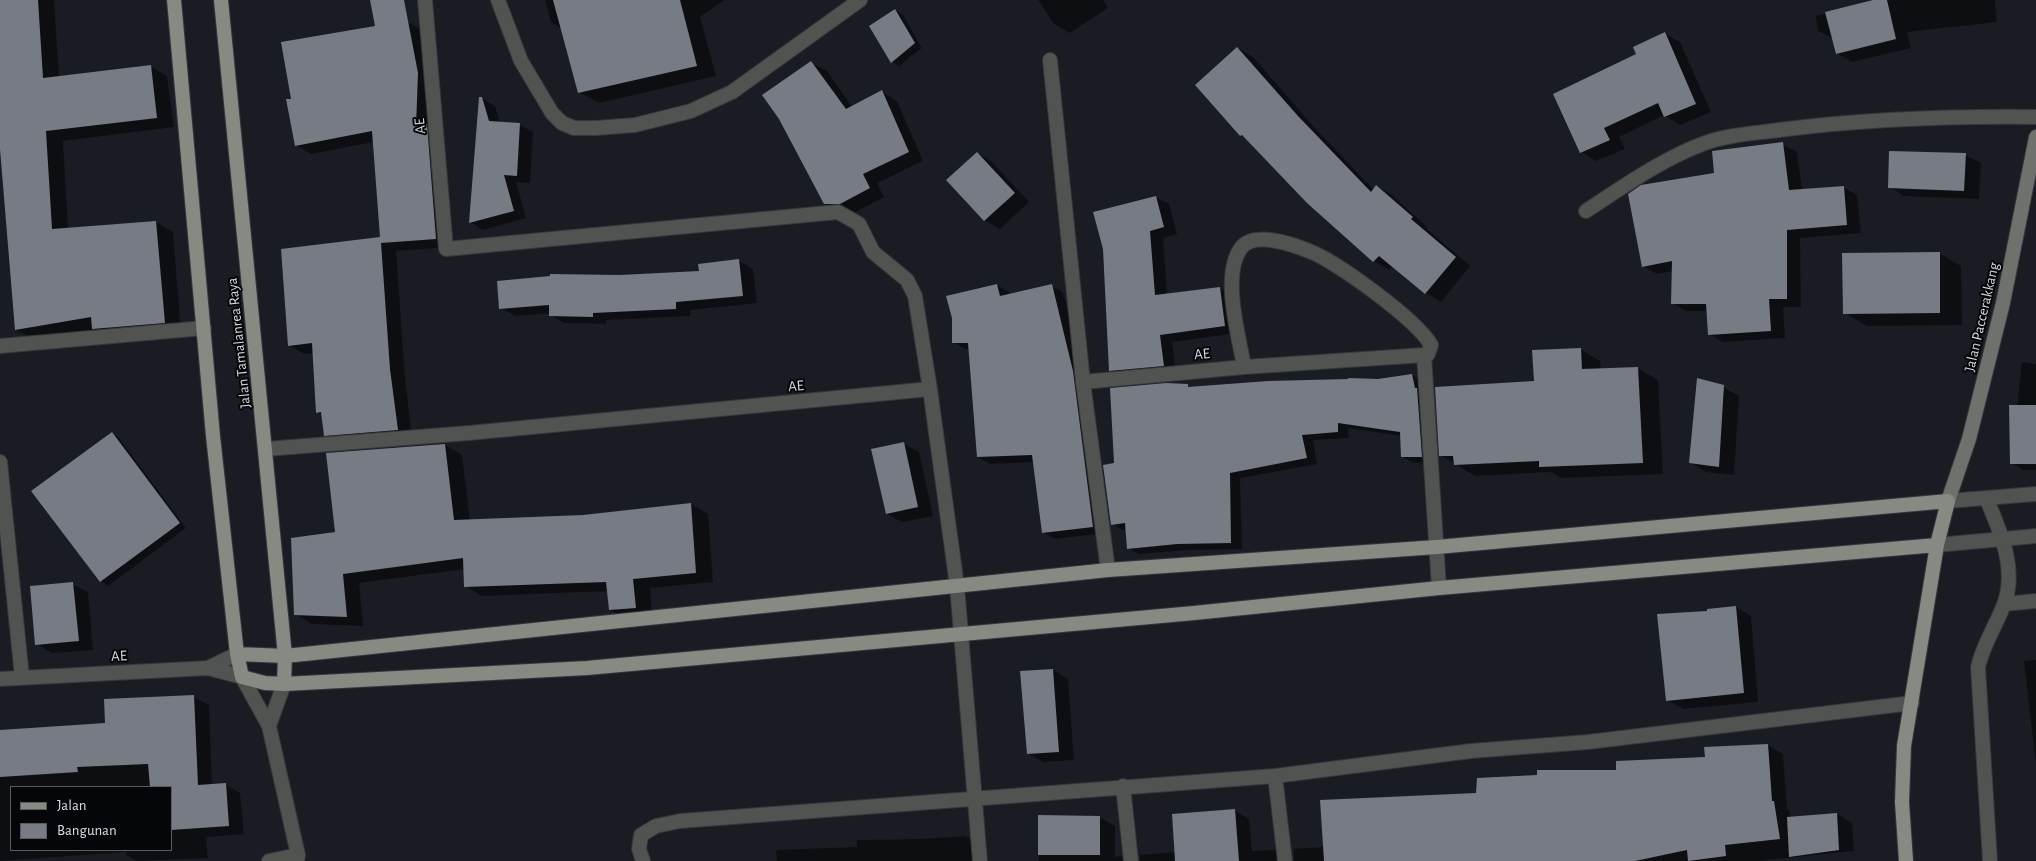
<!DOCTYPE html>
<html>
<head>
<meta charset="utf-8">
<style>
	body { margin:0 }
	#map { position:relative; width:2036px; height:861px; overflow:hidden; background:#191c23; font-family:"Alegreya Sans",sans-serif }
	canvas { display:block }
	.legend { position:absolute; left:10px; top:786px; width:162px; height:65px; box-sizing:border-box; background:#050609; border:1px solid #5a5c5f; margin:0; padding:6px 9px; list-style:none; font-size:15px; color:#d9dce1 }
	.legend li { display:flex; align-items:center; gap:10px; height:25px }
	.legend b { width:25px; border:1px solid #5a5c5f }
</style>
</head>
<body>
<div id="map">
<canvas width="2036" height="861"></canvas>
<ul class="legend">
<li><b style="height:6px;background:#858a82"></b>Jalan</li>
<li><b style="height:14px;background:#777b84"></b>Bangunan</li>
</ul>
</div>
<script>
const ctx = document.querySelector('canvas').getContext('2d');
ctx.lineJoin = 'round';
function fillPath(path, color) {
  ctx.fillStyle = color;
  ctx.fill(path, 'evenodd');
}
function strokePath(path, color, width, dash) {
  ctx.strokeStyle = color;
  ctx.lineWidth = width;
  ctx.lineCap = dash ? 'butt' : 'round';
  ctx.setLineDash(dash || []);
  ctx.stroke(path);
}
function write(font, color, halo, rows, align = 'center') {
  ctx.font = font + ' "Alegreya Sans",sans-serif';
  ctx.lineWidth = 4;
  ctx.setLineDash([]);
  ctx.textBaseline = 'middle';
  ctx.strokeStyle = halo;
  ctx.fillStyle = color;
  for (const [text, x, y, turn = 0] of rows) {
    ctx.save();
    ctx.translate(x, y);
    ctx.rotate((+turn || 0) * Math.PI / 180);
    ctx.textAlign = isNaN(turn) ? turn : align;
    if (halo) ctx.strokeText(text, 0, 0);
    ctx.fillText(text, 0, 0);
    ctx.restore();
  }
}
fillPath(new Path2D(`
	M 0,0 L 54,0 L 59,77 L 150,66 L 167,76 L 174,127 L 63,141 L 68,229 L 156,222 L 173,232 L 181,332 L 111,338 L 95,329 L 33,339 L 16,330 L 0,134 Z
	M 545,0 L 724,0 L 700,17 L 716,76 L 599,103 L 579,92 L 562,29 L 551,22 Z
	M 1038,0 L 1103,0 L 1108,8 L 1070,33 L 1054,24 Z
	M 1878,0 L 1995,0 L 1997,22 L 1907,32 L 1911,48 L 1852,62 L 1837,53 L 1834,39 L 1818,31 L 1816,16 Z
	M 895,10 L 903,15 L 922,48 L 899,66 L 892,62 Z
	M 408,22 L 423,31 L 451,247 L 396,251 L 405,378 L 412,438 L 340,444 L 325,435 L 322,415 L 317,412 L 313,353 L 304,354 L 289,345 L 381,239 L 374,142 L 311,154 L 296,145 L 292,100 Z
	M 1665,34 L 1680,42 L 1711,112 L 1680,125 L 1664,115 L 1619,137 L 1625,149 L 1596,161 L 1581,152 L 1637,54 Z
	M 1238,48 L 1253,57 L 1313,126 L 1374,190 L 1377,186 L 1392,195 L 1427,227 L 1426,228 L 1470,266 L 1441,302 L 1426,293 L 1393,266 L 1389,270 L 1374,261 L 1308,202 L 1247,139 L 1241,135 Z
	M 811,63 L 827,71 L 852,107 L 882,92 L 897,101 L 923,161 L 877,183 L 884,197 L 856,212 L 841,213 L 825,204 Z
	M 482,98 L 495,106 L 500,123 L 520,125 L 533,132 L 530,183 L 516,182 L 526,218 L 483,230 L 470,222 Z
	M 1782,144 L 1797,152 L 1802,190 L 1843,187 L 1857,195 L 1861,233 L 1800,238 L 1801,307 L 1783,307 L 1785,338 L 1723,342 L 1709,334 L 1708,311 L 1686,311 L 1672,303 L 1673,271 L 1657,274 L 1643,266 L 1716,174 Z
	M 977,153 L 992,162 L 1029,202 L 1000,229 L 984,220 Z
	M 1965,155 L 1981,163 L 1979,199 L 1904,196 L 1889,187 Z
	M 1156,197 L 1169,204 L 1177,234 L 1163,238 L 1167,294 L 1220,288 L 1233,296 L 1238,333 L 1172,342 L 1176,373 L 1123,378 L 1110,370 Z
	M 1939,253 L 1961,266 L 1962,325 L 1867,326 L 1845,313 Z
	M 739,261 L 753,269 L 757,303 L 690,310 L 690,316 L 606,320 L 606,324 L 564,323 L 550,315 L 550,313 L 515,316 L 501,308 L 620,277 L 700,272 Z
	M 997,285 L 1009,292 L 1010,295 L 1051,286 L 1063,292 L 1084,378 L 1105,533 L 1055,539 L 1043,532 L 1034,462 L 990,464 L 978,457 L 970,349 L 965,349 L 953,342 Z
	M 1580,349 L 1600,361 L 1601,370 L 1638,368 L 1658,380 L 1663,474 L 1561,478 L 1551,472 L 1475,476 L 1440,455 Z
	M 2022,362 L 2036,364 L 2036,470 L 2023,470 L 2011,463 Z
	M 1412,375 L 1423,382 L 1432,462 L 1413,463 L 1402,456 L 1402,436 L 1348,428 L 1349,438 L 1313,440 L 1317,464 L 1240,478 L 1242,549 L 1189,550 L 1139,554 L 1128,548 L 1127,530 L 1123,530 L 1112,524 L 1115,464 L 1187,386 L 1192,388 L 1378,380 Z
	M 1723,387 L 1739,396 L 1734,475 L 1706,472 L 1691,463 Z
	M 112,433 L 119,438 L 186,528 L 108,586 L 101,581 Z
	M 904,444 L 919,452 L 933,516 L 902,522 L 887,514 Z
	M 445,445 L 462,455 L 470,521 L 584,516 L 691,504 L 708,514 L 713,582 L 650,588 L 652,617 L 627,619 L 610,610 L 608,591 L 482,596 L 466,586 L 465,569 L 359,583 L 363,626 L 312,624 L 295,614 L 336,533 Z
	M 72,584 L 88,592 L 93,650 L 52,653 L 37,644 Z
	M 1736,607 L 1751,616 L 1758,702 L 1683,709 L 1667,700 L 1709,613 Z
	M 2036,660 L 2036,764 L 2024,661 Z
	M 1053,670 L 1068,679 L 1074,760 L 1043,762 L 1028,754 Z
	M 194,697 L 209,705 L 212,785 L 225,784 L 240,793 L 244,834 L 206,837 L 208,858 L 137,861 L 126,855 L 126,852 L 0,861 L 0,731 L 106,724 L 105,700 ZM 11,787 L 171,787 L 171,850 L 11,850 Z
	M 1768,745 L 1783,754 L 1787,809 L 1789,811 L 1790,818 L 1837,814 L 1852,823 L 1854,851 L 1758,861 L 1294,861 L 1294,849 L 1324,847 L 1477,794 L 1706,758 Z
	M 1234,810 L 1249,819 L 1252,851 L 1274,850 L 1290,858 L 1290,861 L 1140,861 L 1140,855 L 1176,852 Z
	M 1039,816 L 1099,817 L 1115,826 L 1115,857 L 1121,856 L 1129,861 L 1039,861 Z
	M 965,836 L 980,845 L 981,861 L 777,861 L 776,850 L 857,847 L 857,840 L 921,839 Z`), '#0007');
fillPath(new Path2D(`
	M 0,0 L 38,0 L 43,78 L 151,65 L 157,118 L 46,131 L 52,229 L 156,221 L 165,323 L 92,329 L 91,317 L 15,330 L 0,149 Z
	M 370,0 L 404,0 L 418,73 L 416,126 L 427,124 L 436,239 L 381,243 L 390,369 L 398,430 L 324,436 L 321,412 L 316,413 L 312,343 L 288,346 L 281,249 L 380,237 L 372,131 L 295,146 L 286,99 L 291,99 L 281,42 L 375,26 Z
	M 553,0 L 680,0 L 697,66 L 578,93 Z
	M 1873,0 L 1887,0 L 1896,39 L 1836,54 L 1825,12 Z
	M 895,9 L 915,43 L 891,63 L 869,26 Z
	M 1665,32 L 1696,104 L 1664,117 L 1658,103 L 1604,128 L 1610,140 L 1580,153 L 1553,94 L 1636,54 L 1633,47 Z
	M 1237,47 L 1298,116 L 1371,192 L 1376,185 L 1413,217 L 1411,219 L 1456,257 L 1425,294 L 1379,256 L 1373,262 L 1307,203 L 1242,135 L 1240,136 L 1195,85 Z
	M 811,61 L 846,109 L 882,90 L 909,152 L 863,174 L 870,188 L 840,204 L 824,204 L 779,119 L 762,95 Z
	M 479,97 L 482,97 L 489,121 L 520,123 L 517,176 L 504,175 L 514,211 L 469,223 Z
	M 1783,142 L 1789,190 L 1844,186 L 1847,225 L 1787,230 L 1787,299 L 1769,299 L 1771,331 L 1708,335 L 1706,304 L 1671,304 L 1672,261 L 1642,267 L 1628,194 L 1641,185 L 1714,173 L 1712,151 Z
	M 1889,151 L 1966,153 L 1964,191 L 1888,188 Z
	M 977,152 L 1015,193 L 984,221 L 946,180 Z
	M 1156,196 L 1164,227 L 1150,231 L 1155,295 L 1220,287 L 1225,326 L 1160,335 L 1164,366 L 1109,371 L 1103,249 L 1093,212 Z
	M 1940,252 L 1940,313 L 1843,314 L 1842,253 Z
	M 739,259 L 743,296 L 676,302 L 676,309 L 593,313 L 593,317 L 549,316 L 549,305 L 499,309 L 497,281 L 550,276 L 550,274 L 620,275 L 699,271 L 698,264 Z
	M 997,284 L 1000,296 L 1052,284 L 1073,371 L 1093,527 L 1042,533 L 1032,455 L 977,457 L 968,343 L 952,343 L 952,318 L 946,296 Z
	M 1581,348 L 1582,369 L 1638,367 L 1643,463 L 1539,467 L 1539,461 L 1454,465 L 1453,456 L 1439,456 L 1435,387 L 1534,381 L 1532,350 Z
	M 1412,374 L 1415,388 L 1417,388 L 1422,457 L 1401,457 L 1400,432 L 1338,423 L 1338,432 L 1302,435 L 1307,458 L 1230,473 L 1231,543 L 1177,544 L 1127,549 L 1125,523 L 1111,525 L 1103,465 L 1114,463 L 1110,388 L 1166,383 L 1188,384 L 1188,387 L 1268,381 L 1348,379 L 1348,378 L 1378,379 Z
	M 1697,378 L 1724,385 L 1719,467 L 1689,463 Z
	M 2009,405 L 2036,405 L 2036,464 L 2010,464 Z
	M 112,432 L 180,523 L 100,582 L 31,491 Z
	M 904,442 L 918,507 L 886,514 L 871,449 Z
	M 445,444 L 454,520 L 583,515 L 691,503 L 696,573 L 633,579 L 636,608 L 609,610 L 606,582 L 464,587 L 463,558 L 343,574 L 347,617 L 294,615 L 291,538 L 335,532 L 326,453 Z
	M 73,582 L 79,641 L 35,645 L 30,586 Z
	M 1736,606 L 1744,693 L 1666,701 L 1657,614 L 1707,611 L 1707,609 Z
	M 1053,669 L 1059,752 L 1027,754 L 1020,671 Z
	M 194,695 L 198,785 L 226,783 L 229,826 L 171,830 L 171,787 L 150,787 L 148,764 L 77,767 L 78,772 L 0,777 L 0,730 L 105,723 L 104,699 Z
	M 1768,744 L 1772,801 L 1774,801 L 1780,839 L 1725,845 L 1726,856 L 1688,861 L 1687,850 L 1635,861 L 1324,861 L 1320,800 L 1476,793 L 1477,778 L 1537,775 L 1537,770 L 1616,770 L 1616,761 L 1705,757 L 1704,747 Z
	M 1235,809 L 1239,861 L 1175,861 L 1172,814 Z
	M 1837,813 L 1839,850 L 1789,857 L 1787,817 Z
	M 1038,815 L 1100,816 L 1100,855 L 1038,855 Z`), '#777b84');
const service = new Path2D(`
	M 1987,500 C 2001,533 2018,571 2003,607 C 1995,627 1983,645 1978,667 L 1990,861
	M 2004,604 L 2036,601`);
const minor = new Path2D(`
	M 425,0 L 446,249 L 838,212 L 859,224 L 873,252 L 907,280 L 915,296 L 930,389
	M 498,0 L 521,61 L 552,113 L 562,123 L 574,128 L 596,128 L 635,125 L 691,111 L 732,92 L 860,0
	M 1050,60 L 1083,382
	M 1586,211 C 1624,186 1662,159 1705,143 C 1730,134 1760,133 1787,129 C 1870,119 1952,116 2036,117
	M 0,346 L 204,328
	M 1424,355 L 1439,588
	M 266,449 L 469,433 L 930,389 L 957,586 L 980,861
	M 0,462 L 22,677
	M 1948,501 L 2036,494
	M 1937,545 L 2036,536
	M 1108,570 L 1083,382 L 1244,367 L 1424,355 L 1428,354 L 1431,345 C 1417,320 1336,261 1309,251 C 1292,244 1254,231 1241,248 C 1221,275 1239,336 1244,367
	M 208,668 L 242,677 L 269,726 L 298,855 L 297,861
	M 0,679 L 208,668 L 237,654
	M 269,726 L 284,684
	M 1275,776 L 1471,751 L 1588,742 L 1912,703
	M 1123,786 L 1131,861
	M 269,861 L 298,855
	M 643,861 L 639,849 L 641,835 L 656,826 L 680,821 L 1275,776 L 1285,861`);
const secondary = new Path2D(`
	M 1948,501 L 1969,439 L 2003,303 L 2036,137`);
const primary = new Path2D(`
	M 174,0 L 213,436 L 237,654 L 242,677 L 265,683 L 284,684 L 587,668 L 1194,613 L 1439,588 L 1937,545
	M 221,0 L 285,656 L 284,684
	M 237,654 L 285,656 L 1108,570 L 1437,547 L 1948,501 L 1937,545 L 1904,746 L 1902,802 L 1906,861`);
strokePath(service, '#34373e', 16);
strokePath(minor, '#34373e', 16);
strokePath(secondary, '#34373e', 16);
strokePath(primary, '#34373e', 16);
strokePath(service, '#50534f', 14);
strokePath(minor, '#50534f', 14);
strokePath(secondary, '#6e726c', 14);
strokePath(primary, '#858a82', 14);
write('15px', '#d9dce1', '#050609', [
	["AE",420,126,-95],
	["Jalan Paccerakkang",1982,317,-77],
	["Jalan Tamalanrea Raya",239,343,-96],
	["AE",1202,354,-5],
	["AE",796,386,-5],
	["AE",119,656,-3]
]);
</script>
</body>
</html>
